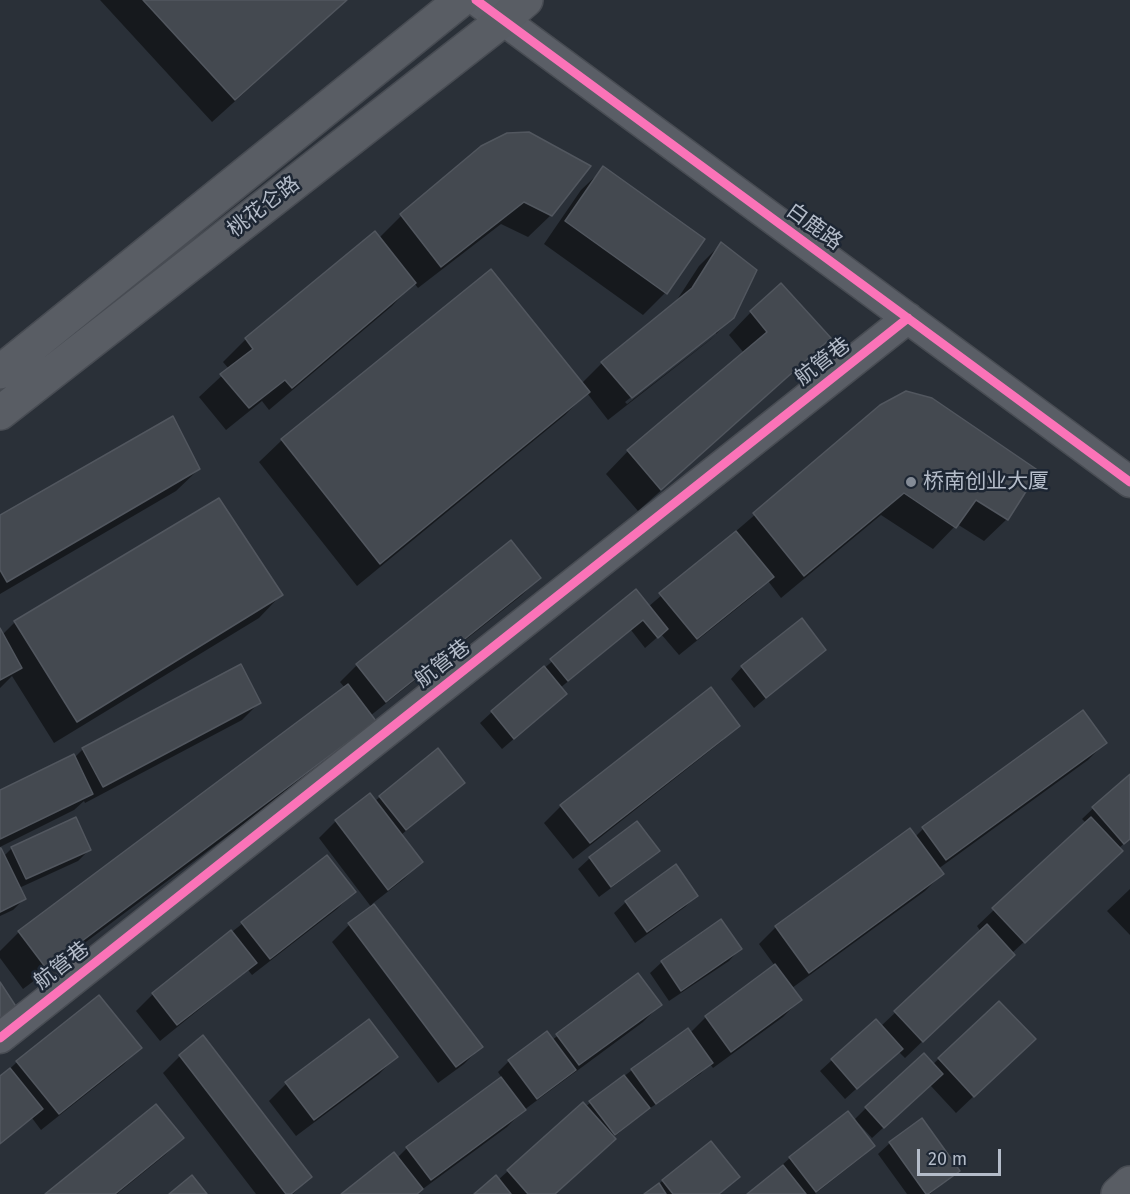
<!DOCTYPE html>
<html>
<head>
<meta charset="utf-8">
<style>
	body { margin:0 }
	#map { position:relative; width:1130px; height:1194px; overflow:hidden; background:#2a3038; font-family:"Fira Sans",sans-serif }
	canvas { display:block }
	.scale { position:absolute; left:917px; top:1149px; width:84px; height:27px; box-sizing:border-box; border:3px solid #b4bcc9; border-top:0; padding-left:8px; font-size:18px; line-height:21px; white-space:nowrap; color:#b4bcc9; -webkit-text-stroke:4px #1d2633; paint-order:stroke }
</style>
</head>
<body>
<div id="map">
<canvas width="1130" height="1194"></canvas>
<div class="scale">20 m</div>
</div>
<script>
const ctx = document.querySelector('canvas').getContext('2d');
ctx.lineJoin = 'round';
function fillPath(path, color) {
  ctx.fillStyle = color;
  ctx.fill(path, 'evenodd');
}
function strokePath(path, color, width, dash) {
  ctx.strokeStyle = color;
  ctx.lineWidth = width;
  ctx.lineCap = dash ? 'butt' : 'round';
  ctx.setLineDash(dash || []);
  ctx.stroke(path);
}
function write(font, color, halo, rows, align = 'center') {
  ctx.font = font + ' "Fira Sans","Noto Sans SC",sans-serif';
  ctx.lineWidth = 5;
  ctx.setLineDash([]);
  ctx.textBaseline = 'middle';
  ctx.strokeStyle = halo;
  ctx.fillStyle = color;
  for (const [text, x, y, turn = 0] of rows) {
    ctx.save();
    ctx.translate(x, y);
    ctx.rotate((+turn || 0) * Math.PI / 180);
    ctx.textAlign = isNaN(turn) ? turn : align;
    if (halo) ctx.strokeText(text, 0, 0);
    ctx.fillText(text, 0, 0);
    ctx.restore();
  }
}
fillPath(new Path2D(`
	M 100,0 L 347,0 L 212,122 Z
	M 589,166 L 551,215 L 528,237 L 501,224 L 418,288 L 414,283 L 392,306 L 269,410 L 262,401 L 226,430 L 199,397 L 229,369 L 223,362 L 246,339 L 375,233 L 379,238 L 401,216 Z
	M 604,168 L 703,240 L 665,293 L 643,315 L 544,244 L 581,190 Z
	M 721,244 L 733,317 L 716,334 L 716,330 L 625,402 L 627,404 L 716,335 L 710,340 L 608,420 L 587,393 L 565,415 L 357,586 L 259,462 L 282,440 L 581,384 L 602,363 L 675,303 L 699,266 Z
	M 751,312 L 829,338 L 807,360 L 638,511 L 606,474 L 628,451 L 744,353 L 729,335 Z
	M 881,406 L 1007,519 L 984,541 L 957,524 L 933,549 L 881,515 L 781,598 L 768,581 L 755,594 L 679,655 L 661,634 L 645,648 L 631,630 L 560,688 L 553,705 L 502,749 L 480,723 L 492,712 L 636,591 L 648,607 Z
	M 199,469 L 176,491 L 0,594 L 0,517 Z
	M 539,578 L 522,595 L 370,716 L 374,721 L 352,743 L 23,989 L 0,958 L 0,951 L 19,932 L 345,688 L 340,682 L 357,665 Z
	M 281,595 L 259,618 L 54,743 L 12,676 L 0,688 L 0,631 L 2,635 L 15,622 Z
	M 824,649 L 754,708 L 731,679 L 742,667 Z
	M 259,703 L 242,720 L 85,803 L 84,801 L 74,810 L 0,847 L 0,792 L 74,758 L 83,749 Z
	M 738,725 L 721,742 L 573,859 L 544,823 L 561,806 Z
	M 1105,743 L 1088,760 L 938,869 L 942,874 L 925,891 L 792,988 L 800,1000 L 783,1017 L 713,1068 L 710,1064 L 700,1074 L 643,1113 L 613,1138 L 614,1139 L 597,1156 L 555,1194 L 476,1194 L 498,1180 L 583,1104 L 585,1107 L 632,1070 L 690,1033 L 706,1017 L 775,966 L 759,944 L 776,927 L 915,837 L 923,829 Z
	M 1130,773 L 1130,838 L 1119,848 L 1104,868 L 1012,953 L 996,971 L 905,1058 L 898,1051 L 845,1099 L 820,1071 L 832,1060 L 881,1026 L 981,932 L 977,926 L 1086,823 L 1082,819 Z
	M 463,783 L 401,835 L 421,862 L 404,879 L 372,904 L 481,1047 L 464,1064 L 438,1083 L 332,942 L 349,925 L 372,908 L 319,838 L 336,821 L 375,801 L 380,797 Z
	M 637,823 L 658,851 L 646,862 L 599,897 L 578,869 L 590,858 Z
	M 0,848 L 4,856 L 12,848 L 89,850 L 78,861 L 19,888 L 24,899 L 13,910 L 0,916 Z
	M 327,857 L 354,892 L 337,909 L 252,975 L 248,970 L 160,1041 L 136,1011 L 153,994 Z
	M 1130,889 L 1130,935 L 1107,911 Z
	M 696,896 L 685,907 L 635,943 L 614,913 L 626,902 Z
	M 721,921 L 740,949 L 729,961 L 669,1001 L 650,973 L 662,962 Z
	M 638,975 L 660,1005 L 643,1022 L 524,1110 L 507,1127 L 416,1194 L 343,1194 L 397,1158 L 407,1148 L 502,1078 L 498,1072 L 509,1061 L 552,1040 Z
	M 999,1003 L 1016,1056 L 956,1113 L 930,1085 L 872,1138 L 859,1124 L 857,1125 L 873,1146 L 862,1157 L 815,1194 L 749,1194 L 790,1158 L 848,1113 L 853,1121 L 866,1108 L 932,1065 Z
	M 369,1021 L 396,1057 L 379,1074 L 296,1136 L 269,1101 L 286,1084 Z
	M 140,1048 L 123,1065 L 41,1130 L 32,1118 L 0,1145 L 0,1078 L 17,1062 Z
	M 180,1056 L 310,1177 L 293,1194 L 256,1194 L 163,1073 Z
	M 182,1138 L 165,1155 L 117,1194 L 48,1194 Z
	M 711,1143 L 738,1177 L 720,1194 L 646,1194 Z
	M 890,1143 L 958,1171 L 930,1194 L 907,1194 L 878,1154 Z`), '#0007');
const building = new Path2D(`
	M 143,0 L 347,0 L 235,100 Z
	M 529,132 L 591,166 L 552,216 L 524,202 L 441,267 L 400,214 L 481,146 L 507,133 Z
	M 603,166 L 705,239 L 667,294 L 565,221 Z
	M 375,231 L 416,283 L 292,388 L 285,380 L 249,408 L 220,374 L 253,349 L 245,338 Z
	M 721,242 L 757,270 L 734,318 L 632,398 L 601,362 L 692,288 Z
	M 491,269 L 590,392 L 380,564 L 281,439 Z
	M 781,283 L 831,338 L 661,490 L 627,450 L 767,332 L 750,311 Z
	M 906,391 L 932,398 L 1039,471 L 1008,520 L 976,500 L 956,528 L 904,493 L 804,576 L 753,513 L 880,405 Z
	M 173,416 L 200,469 L 7,582 L 0,570 L 0,515 Z
	M 219,498 L 283,595 L 77,722 L 14,621 Z
	M 736,531 L 774,577 L 697,639 L 659,593 Z
	M 511,540 L 541,578 L 386,702 L 356,664 Z
	M 636,589 L 668,629 L 658,638 L 643,620 L 568,681 L 550,659 Z
	M 802,618 L 826,650 L 766,698 L 741,666 Z
	M 0,628 L 22,668 L 0,680 Z
	M 241,664 L 261,703 L 103,787 L 82,748 Z
	M 544,666 L 567,694 L 514,739 L 491,711 Z
	M 348,684 L 376,721 L 46,968 L 18,931 Z
	M 711,687 L 740,726 L 590,843 L 560,805 Z
	M 1083,710 L 1107,743 L 946,860 L 922,827 Z
	M 438,748 L 465,783 L 406,830 L 379,796 Z
	M 74,754 L 93,794 L 0,839 L 0,790 Z
	M 1130,774 L 1130,839 L 1124,844 L 1092,807 Z
	M 370,793 L 423,862 L 388,890 L 335,820 Z
	M 76,817 L 91,850 L 26,879 L 11,847 Z
	M 1091,817 L 1123,851 L 1025,943 L 992,908 Z
	M 637,821 L 660,851 L 611,887 L 589,857 Z
	M 910,828 L 944,874 L 809,973 L 775,926 Z
	M 0,848 L 1,848 L 26,899 L 0,912 Z
	M 327,855 L 356,892 L 270,959 L 241,922 Z
	M 676,864 L 698,896 L 647,932 L 625,901 Z
	M 374,904 L 483,1047 L 456,1067 L 348,923 Z
	M 721,919 L 742,949 L 681,991 L 661,961 Z
	M 987,924 L 1015,955 L 923,1042 L 894,1011 Z
	M 231,930 L 257,963 L 177,1025 L 152,993 Z
	M 775,964 L 802,1000 L 731,1052 L 705,1016 Z
	M 638,973 L 662,1005 L 579,1065 L 556,1034 Z
	M 0,982 L 17,1008 L 0,1020 Z
	M 99,995 L 142,1048 L 59,1114 L 16,1061 Z
	M 999,1001 L 1036,1039 L 974,1097 L 938,1058 Z
	M 369,1019 L 398,1057 L 314,1120 L 285,1082 Z
	M 876,1019 L 903,1049 L 857,1089 L 831,1059 Z
	M 688,1028 L 713,1063 L 656,1104 L 631,1069 Z
	M 547,1031 L 576,1070 L 537,1099 L 508,1060 Z
	M 203,1035 L 312,1177 L 291,1194 L 286,1194 L 179,1055 Z
	M 924,1053 L 943,1074 L 884,1128 L 865,1107 Z
	M 10,1068 L 43,1109 L 0,1144 L 0,1076 Z
	M 624,1075 L 650,1108 L 615,1135 L 589,1101 Z
	M 501,1077 L 526,1110 L 431,1180 L 406,1147 Z
	M 583,1102 L 616,1139 L 555,1194 L 528,1194 L 507,1170 Z
	M 156,1104 L 184,1138 L 115,1194 L 45,1194 Z
	M 848,1111 L 875,1146 L 816,1192 L 789,1157 Z
	M 922,1118 L 960,1171 L 928,1194 L 926,1194 L 889,1142 Z
	M 711,1141 L 740,1177 L 719,1194 L 673,1194 L 662,1180 Z
	M 394,1152 L 423,1189 L 417,1194 L 341,1194 Z
	M 783,1165 L 806,1194 L 747,1194 Z
	M 192,1175 L 207,1194 L 169,1194 Z
	M 496,1175 L 511,1194 L 474,1194 Z
	M 659,1183 L 666,1194 L 644,1194 Z`);
fillPath(building, '#444950');
strokePath(building, '#52575f', 1.5);
const minor = new Path2D(`
	M 476,0 L 1130,482
	M 0,1038 L 908,318`);
const secondary = new Path2D(`
	M 0,372 L 461,0
	M 0,413 L 503,20 L 526,0
	M 1118,1194 L 1130,1183`);
strokePath(minor, '#484c53', 33);
strokePath(secondary, '#484c53', 36);
strokePath(minor, '#5a5e66', 30);
strokePath(secondary, '#595d64', 33);
strokePath(new Path2D(`
	M 476,0 L 1130,482
	M 0,1038 L 908,318`), '#fb73b8', 9);
for (const [x, y, r, color] of [
	[911,482,6,"#848b96"]
]) {
  const dot = new Path2D();
  dot.arc(x, y, r, 0, 2 * Math.PI);
  ctx.fillStyle = color;
  ctx.fill(dot);
  strokePath(dot, '#1d2633', 2);
}
write('21px', '#b4bcc9', '#1d2633', [
	["桃花仑路",264,207,-38],
	["白鹿路",814,227,36],
	["航管巷",823,362,-38],
	["航管巷",443,664,-38],
	["航管巷",62,966,-38]
]);
write('21px', '#b4bcc9', '#1d2633', [
	["桥南创业大厦",923,482]
], 'left');
</script>
</body>
</html>
